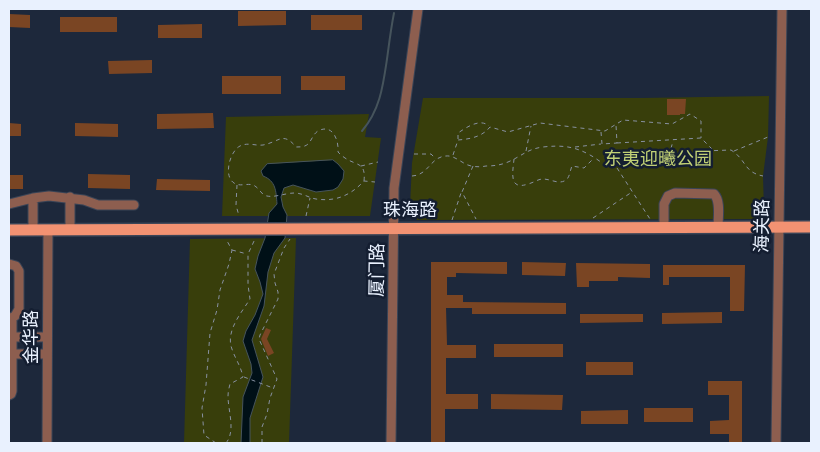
<!DOCTYPE html>
<html>
<head>
<meta charset="utf-8">
<style>
	body { margin:0 }
	#map { position:relative; width:820px; height:452px; overflow:hidden; background:#1d283b; font-family:Ubuntu,sans-serif }
	canvas { display:block }
	.frame { position:absolute; inset:0; border:10px solid #e9f1fe; pointer-events:none }
</style>
</head>
<body>
<div id="map">
<canvas width="820" height="452"></canvas>
<div class="frame"></div>
</div>
<script>
const ctx = document.querySelector('canvas').getContext('2d');
ctx.lineJoin = 'round';
function fillPath(path, color) {
  ctx.fillStyle = color;
  ctx.fill(path, 'evenodd');
}
function strokePath(path, color, width, dash) {
  ctx.strokeStyle = color;
  ctx.lineWidth = width;
  ctx.lineCap = dash ? 'butt' : 'round';
  ctx.setLineDash(dash || []);
  ctx.stroke(path);
}
function write(font, color, halo, rows, align = 'center') {
  ctx.font = font + ' Ubuntu,"Noto Sans SC",sans-serif';
  ctx.lineWidth = 5;
  ctx.setLineDash([]);
  ctx.textBaseline = 'middle';
  ctx.strokeStyle = halo;
  ctx.fillStyle = color;
  for (const [text, x, y, turn = 0] of rows) {
    ctx.save();
    ctx.translate(x, y);
    ctx.rotate((+turn || 0) * Math.PI / 180);
    ctx.textAlign = isNaN(turn) ? turn : align;
    if (halo) ctx.strokeText(text, 0, 0);
    ctx.fillText(text, 0, 0);
    ctx.restore();
  }
}
fillPath(new Path2D(`
	M 769,96 L 768,137 L 763,176 L 764,211 L 760,217 L 756,219 L 417,220 L 410,206 L 412,163 L 423,98 L 642,98 Z
	M 369,114 L 365,137 L 381,138 L 370,216 L 222,216 L 226,117 Z
	M 296,238 L 289,443 L 184,443 L 190,239 Z`), '#383e0b');
const water = new Path2D(`
	M 333,160 L 338,164 L 344,171 L 343,179 L 338,187 L 333,190 L 316,192 L 293,185 L 284,188 L 281,197 L 283,207 L 287,215 L 285,238 L 274,253 L 268,272 L 264,306 L 252,340 L 263,377 L 250,418 L 250,443 L 241,443 L 243,397 L 252,373 L 251,364 L 243,341 L 246,331 L 255,315 L 263,294 L 260,282 L 255,269 L 258,256 L 265,238 L 269,213 L 277,204 C 276,191 276,181 263,176 L 261,171 L 267,164 Z`);
fillPath(water, '#001017');
strokePath(water, '#46545c', 1);
strokePath(new Path2D(`
	M 362,131 C 380,110 383,86 387,59 C 389,44 391,28 394,13`), '#46545c', 2);
fillPath(new Path2D(`
	M 238,11 L 286,11 L 286,25 L 238,26 Z
	M 9,14 L 30,15 L 30,28 L 9,27 Z
	M 311,15 L 362,15 L 362,30 L 311,30 Z
	M 60,17 L 117,17 L 117,32 L 60,32 Z
	M 202,24 L 202,38 L 158,38 L 158,25 Z
	M 152,60 L 152,73 L 109,74 L 108,61 Z
	M 222,76 L 281,76 L 281,94 L 222,94 Z
	M 301,76 L 345,76 L 345,90 L 301,90 Z
	M 667,99 L 686,99 L 685,114 L 680,114 L 680,115 L 667,115 Z
	M 213,113 L 214,128 L 157,129 L 157,114 Z
	M 9,123 L 21,124 L 21,136 L 9,136 Z
	M 75,123 L 118,124 L 118,137 L 75,136 Z
	M 88,174 L 130,175 L 130,189 L 88,188 Z
	M 9,175 L 23,175 L 23,189 L 9,189 Z
	M 157,179 L 210,180 L 210,191 L 156,190 Z
	M 431,262 L 507,262 L 507,274 L 456,273 L 456,277 L 447,277 L 447,295 L 463,295 L 463,302 L 566,303 L 566,314 L 472,314 L 472,308 L 446,308 L 447,345 L 476,345 L 476,358 L 446,358 L 446,394 L 478,394 L 478,409 L 445,409 L 445,443 L 431,443 Z
	M 522,262 L 566,263 L 565,276 L 522,275 Z
	M 576,263 L 650,264 L 650,278 L 618,277 L 618,281 L 589,281 L 589,287 L 577,287 Z
	M 663,265 L 745,265 L 744,311 L 730,311 L 730,277 L 669,277 L 669,285 L 663,285 Z
	M 722,312 L 722,323 L 662,324 L 662,313 Z
	M 580,314 L 643,314 L 643,322 L 580,323 Z
	M 266,328 L 271,330 L 267,339 L 274,353 L 268,356 L 261,339 Z
	M 494,344 L 563,344 L 563,357 L 494,357 Z
	M 586,362 L 633,362 L 633,375 L 586,375 Z
	M 708,381 L 742,381 L 742,443 L 729,443 L 729,434 L 710,434 L 710,421 L 729,420 L 729,395 L 708,395 Z
	M 491,394 L 563,395 L 562,410 L 491,409 Z
	M 644,408 L 693,408 L 693,422 L 644,422 Z
	M 628,410 L 628,424 L 581,424 L 581,411 Z`), '#7a4523');
const minor = new Path2D(`
	M 70,197 L 70,230
	M 33,198 L 33,230
	M 9,204 L 33,198 L 49,196 L 84,200 L 98,205 L 134,205
	M 664,227 L 664,204 L 668,196 L 675,193 L 714,194 C 721,201 718,217 718,227
	M 9,264 L 16,266 L 19,271 L 19,309 L 15,316 L 9,319
	M 12,337 L 47,337
	M 12,354 L 47,354
	M 9,395 L 11,394 L 12,391 L 12,318
	M 47,443 L 48,230
	M 391,443 L 394,188 L 418,9
	M 776,443 L 782,9`);
const major = new Path2D(`
	M 9,230 L 811,227`);
strokePath(minor, '#3a4456', 11);
strokePath(major, '#3a4456', 14);
strokePath(new Path2D(`
	M 601,132 L 602,144 L 617,143 L 616,125
	M 458,139 L 458,133 C 467,127 480,118 489,126
	M 617,143 L 701,138 L 712,149
	M 575,147 L 601,144
	M 526,151 L 531,126
	M 734,151 L 768,137
	M 414,154 L 431,154 L 436,159
	M 453,155 L 458,140 C 470,139 482,137 490,127 L 508,132 L 540,123 L 605,131 L 623,120 L 672,124 L 690,114 L 701,121 L 701,138
	M 669,156 L 673,141
	M 514,159 C 513,171 508,191 528,184 C 533,183 538,179 543,179 C 551,179 559,185 566,180 C 570,177 570,170 572,166 L 584,168 L 594,158
	M 361,166 L 378,162
	M 473,166 L 462,192 L 476,219
	M 617,168 L 650,219
	M 412,176 C 429,175 430,157 446,156 C 455,155 462,164 471,166 C 476,167 481,167 486,166 C 494,166 501,165 508,162 C 522,156 527,149 543,147 C 561,145 574,146 590,155 C 598,159 605,167 614,167 C 626,168 632,153 643,151 C 656,148 674,159 687,160 L 703,151 L 731,150 C 747,160 743,172 763,176
	M 364,181 C 366,162 357,166 345,158 C 342,156 340,154 338,152 C 339,141 333,123 318,131 C 313,134 312,140 308,144 C 305,147 300,147 296,147 C 283,131 279,142 263,145 C 255,146 248,142 240,146 C 230,151 223,176 234,183 C 240,187 247,183 253,185 C 258,187 260,192 264,195 C 272,199 285,193 294,193 C 303,193 309,198 316,199 C 336,202 351,195 364,181 L 375,182
	M 237,185 L 236,205 L 239,216
	M 306,216 L 310,198
	M 593,218 L 632,192
	M 452,220 L 461,193
	M 232,250 L 247,254
	M 244,377 L 273,388
	M 216,443 L 204,435 L 202,408 L 206,385 L 210,333 L 217,310 L 220,290 L 229,264 L 232,250 L 226,239
	M 226,443 C 236,431 228,411 228,396 C 228,392 229,388 230,384 L 243,377 C 241,366 234,357 231,346 C 227,329 242,312 250,299 L 248,285 L 248,254 L 255,239
	M 262,443 L 262,427 L 267,414 L 270,398 L 277,379 L 259,339 L 260,335 L 278,299 L 278,292 L 275,283 L 274,274 L 284,248 L 290,239`), '#8891a1', 1, [4, 4]);
strokePath(minor, '#8d5e4f', 9);
strokePath(major, '#f29272', 11);
write('18px', '#c1d075', '#141e31', [
	["东夷迎曦公园",658,159]
]);
write('18px', '#e9f1fe', '#141e31', [
	["珠海路",410,210],
	["海关路",762,226,-89],
	["厦门路",377,270,-89],
	["金华路",31,337,-90]
]);
</script>
</body>
</html>
